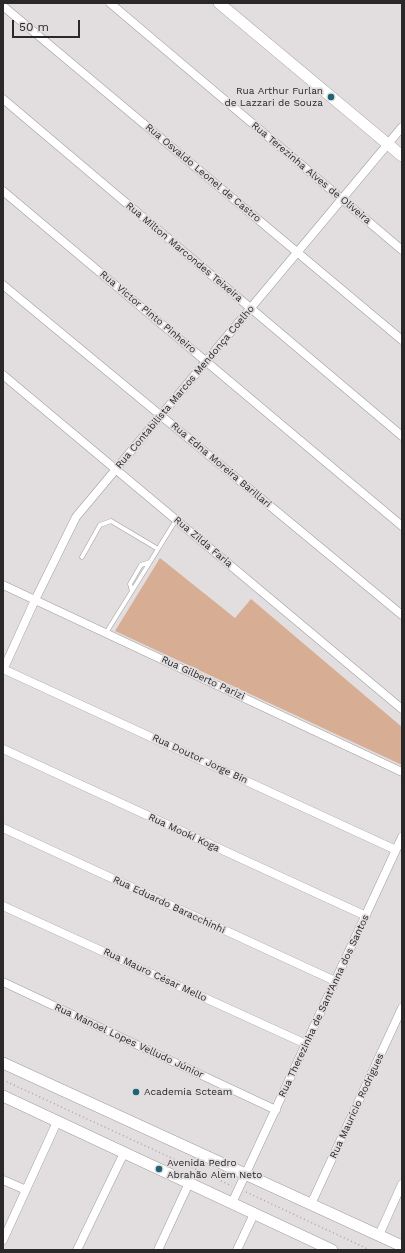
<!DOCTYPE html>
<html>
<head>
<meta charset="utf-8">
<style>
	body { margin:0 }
	#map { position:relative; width:405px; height:1253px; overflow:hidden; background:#e2dedf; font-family:"Work Sans",sans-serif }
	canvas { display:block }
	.frame { position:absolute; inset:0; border:4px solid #2a2829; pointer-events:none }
	.scale { position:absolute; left:12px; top:20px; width:68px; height:18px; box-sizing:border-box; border:2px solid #2a2829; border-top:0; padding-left:5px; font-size:12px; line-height:14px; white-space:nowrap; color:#2a2829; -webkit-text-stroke:3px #e2dedf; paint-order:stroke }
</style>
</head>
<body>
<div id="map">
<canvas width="405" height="1253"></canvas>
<div class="frame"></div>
<div class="scale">50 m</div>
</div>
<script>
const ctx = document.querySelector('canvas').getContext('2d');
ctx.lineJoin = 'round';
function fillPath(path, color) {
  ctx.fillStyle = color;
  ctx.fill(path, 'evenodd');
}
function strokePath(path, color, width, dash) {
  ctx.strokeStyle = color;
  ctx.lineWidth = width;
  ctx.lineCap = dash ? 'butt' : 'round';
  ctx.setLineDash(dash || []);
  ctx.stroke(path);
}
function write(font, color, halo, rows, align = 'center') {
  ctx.font = font + ' "Work Sans",sans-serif';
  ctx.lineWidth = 3.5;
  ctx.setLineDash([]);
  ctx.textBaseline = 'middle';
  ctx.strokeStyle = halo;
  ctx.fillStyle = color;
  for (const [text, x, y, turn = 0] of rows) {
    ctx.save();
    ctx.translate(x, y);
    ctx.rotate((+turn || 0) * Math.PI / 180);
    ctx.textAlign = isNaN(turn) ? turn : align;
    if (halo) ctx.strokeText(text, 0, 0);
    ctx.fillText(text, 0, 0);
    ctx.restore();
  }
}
fillPath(new Path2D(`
	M 160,558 L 235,618 L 251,599 L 402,727 L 402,765 L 115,631 Z`), '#d7ae93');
const lane = new Path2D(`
	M 82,557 L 100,525 L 111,521 L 158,549
	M 132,591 L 130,584 L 141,565 L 150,562
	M 106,633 L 176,520`);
const street = new Path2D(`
	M 110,3 L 402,250
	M 3,6 L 402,340
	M 3,99 L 402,436
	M 3,191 L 402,526
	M 3,285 L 402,615
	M 3,375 L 402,709
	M 3,585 L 402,772
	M 3,669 L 396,850
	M 3,670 L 35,600 L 76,517 L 402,127
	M 3,749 L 366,916
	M 3,828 L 335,981
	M 3,906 L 306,1044
	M 3,982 L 276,1110
	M 3,1180 L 26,1190
	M 232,1203 L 402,837
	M 311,1204 L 402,1008
	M 379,1235 L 402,1184
	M 3,1240 L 57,1122
	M 77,1250 L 124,1153
	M 158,1250 L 189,1183
	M 237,1250 L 254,1214`);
const secondary = new Path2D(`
	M 219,3 L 402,156
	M 3,1063 L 402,1246
	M 3,1096 L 332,1250`);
strokePath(lane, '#a09d9e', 5);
strokePath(street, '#a09d9e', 9);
strokePath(secondary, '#a09d9e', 12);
strokePath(new Path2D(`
	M 3,1080 L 232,1186
	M 246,1192 L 370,1250`), '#aaa6a7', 1.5, [1, 3]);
strokePath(lane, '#fff', 4);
strokePath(street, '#fff', 8);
strokePath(secondary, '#fff', 11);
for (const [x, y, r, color] of [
	[331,97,4,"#1e6474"],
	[136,1092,4,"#1e6474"],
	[159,1169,4,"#1e6474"]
]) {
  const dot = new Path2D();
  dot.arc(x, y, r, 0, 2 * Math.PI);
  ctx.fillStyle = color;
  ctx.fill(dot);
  strokePath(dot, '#e2dedf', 1.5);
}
write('10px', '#2a2829', '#e2dedf', [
	["Rua Arthur Furlan",323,91,"right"],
	["de Lazzari de Souza",323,103,"right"],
	["Academia Scteam",144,1092],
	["Avenida Pedro",167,1163],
	["Abrahão Alem Neto",167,1175]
], 'left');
write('10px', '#2a2829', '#e2dedf', [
	["Rua Osvaldo Leonel de Castro",203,173,40],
	["Rua Terezinha Alves de Oliveira",311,173,40],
	["Rua Milton Marcondes Teixeira",184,252,40],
	["Rua Victor Pinto Pinheiro",148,312,40],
	["Rua Contabilista Marcos Mendonça Coelho",185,387,-50],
	["Rua Edna Moreira Barillari",221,465,40],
	["Rua Zilda Faria",203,542,40],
	["Rua Gilberto Parizi",203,678,25],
	["Rua Doutor Jorge Bin",200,759,25],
	["Rua Mooki Koga",184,833,25],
	["Rua Eduardo Baracchinhi",169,905,25],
	["Rua Mauro César Mello",155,975,25],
	["Rua Therezinha de Sant'Anna dos Santos",324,1006,-65],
	["Rua Manoel Lopes Velludo Júnior",129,1041,25],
	["Rua Maurício Rodrigues",357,1106,-65]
]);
</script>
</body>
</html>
